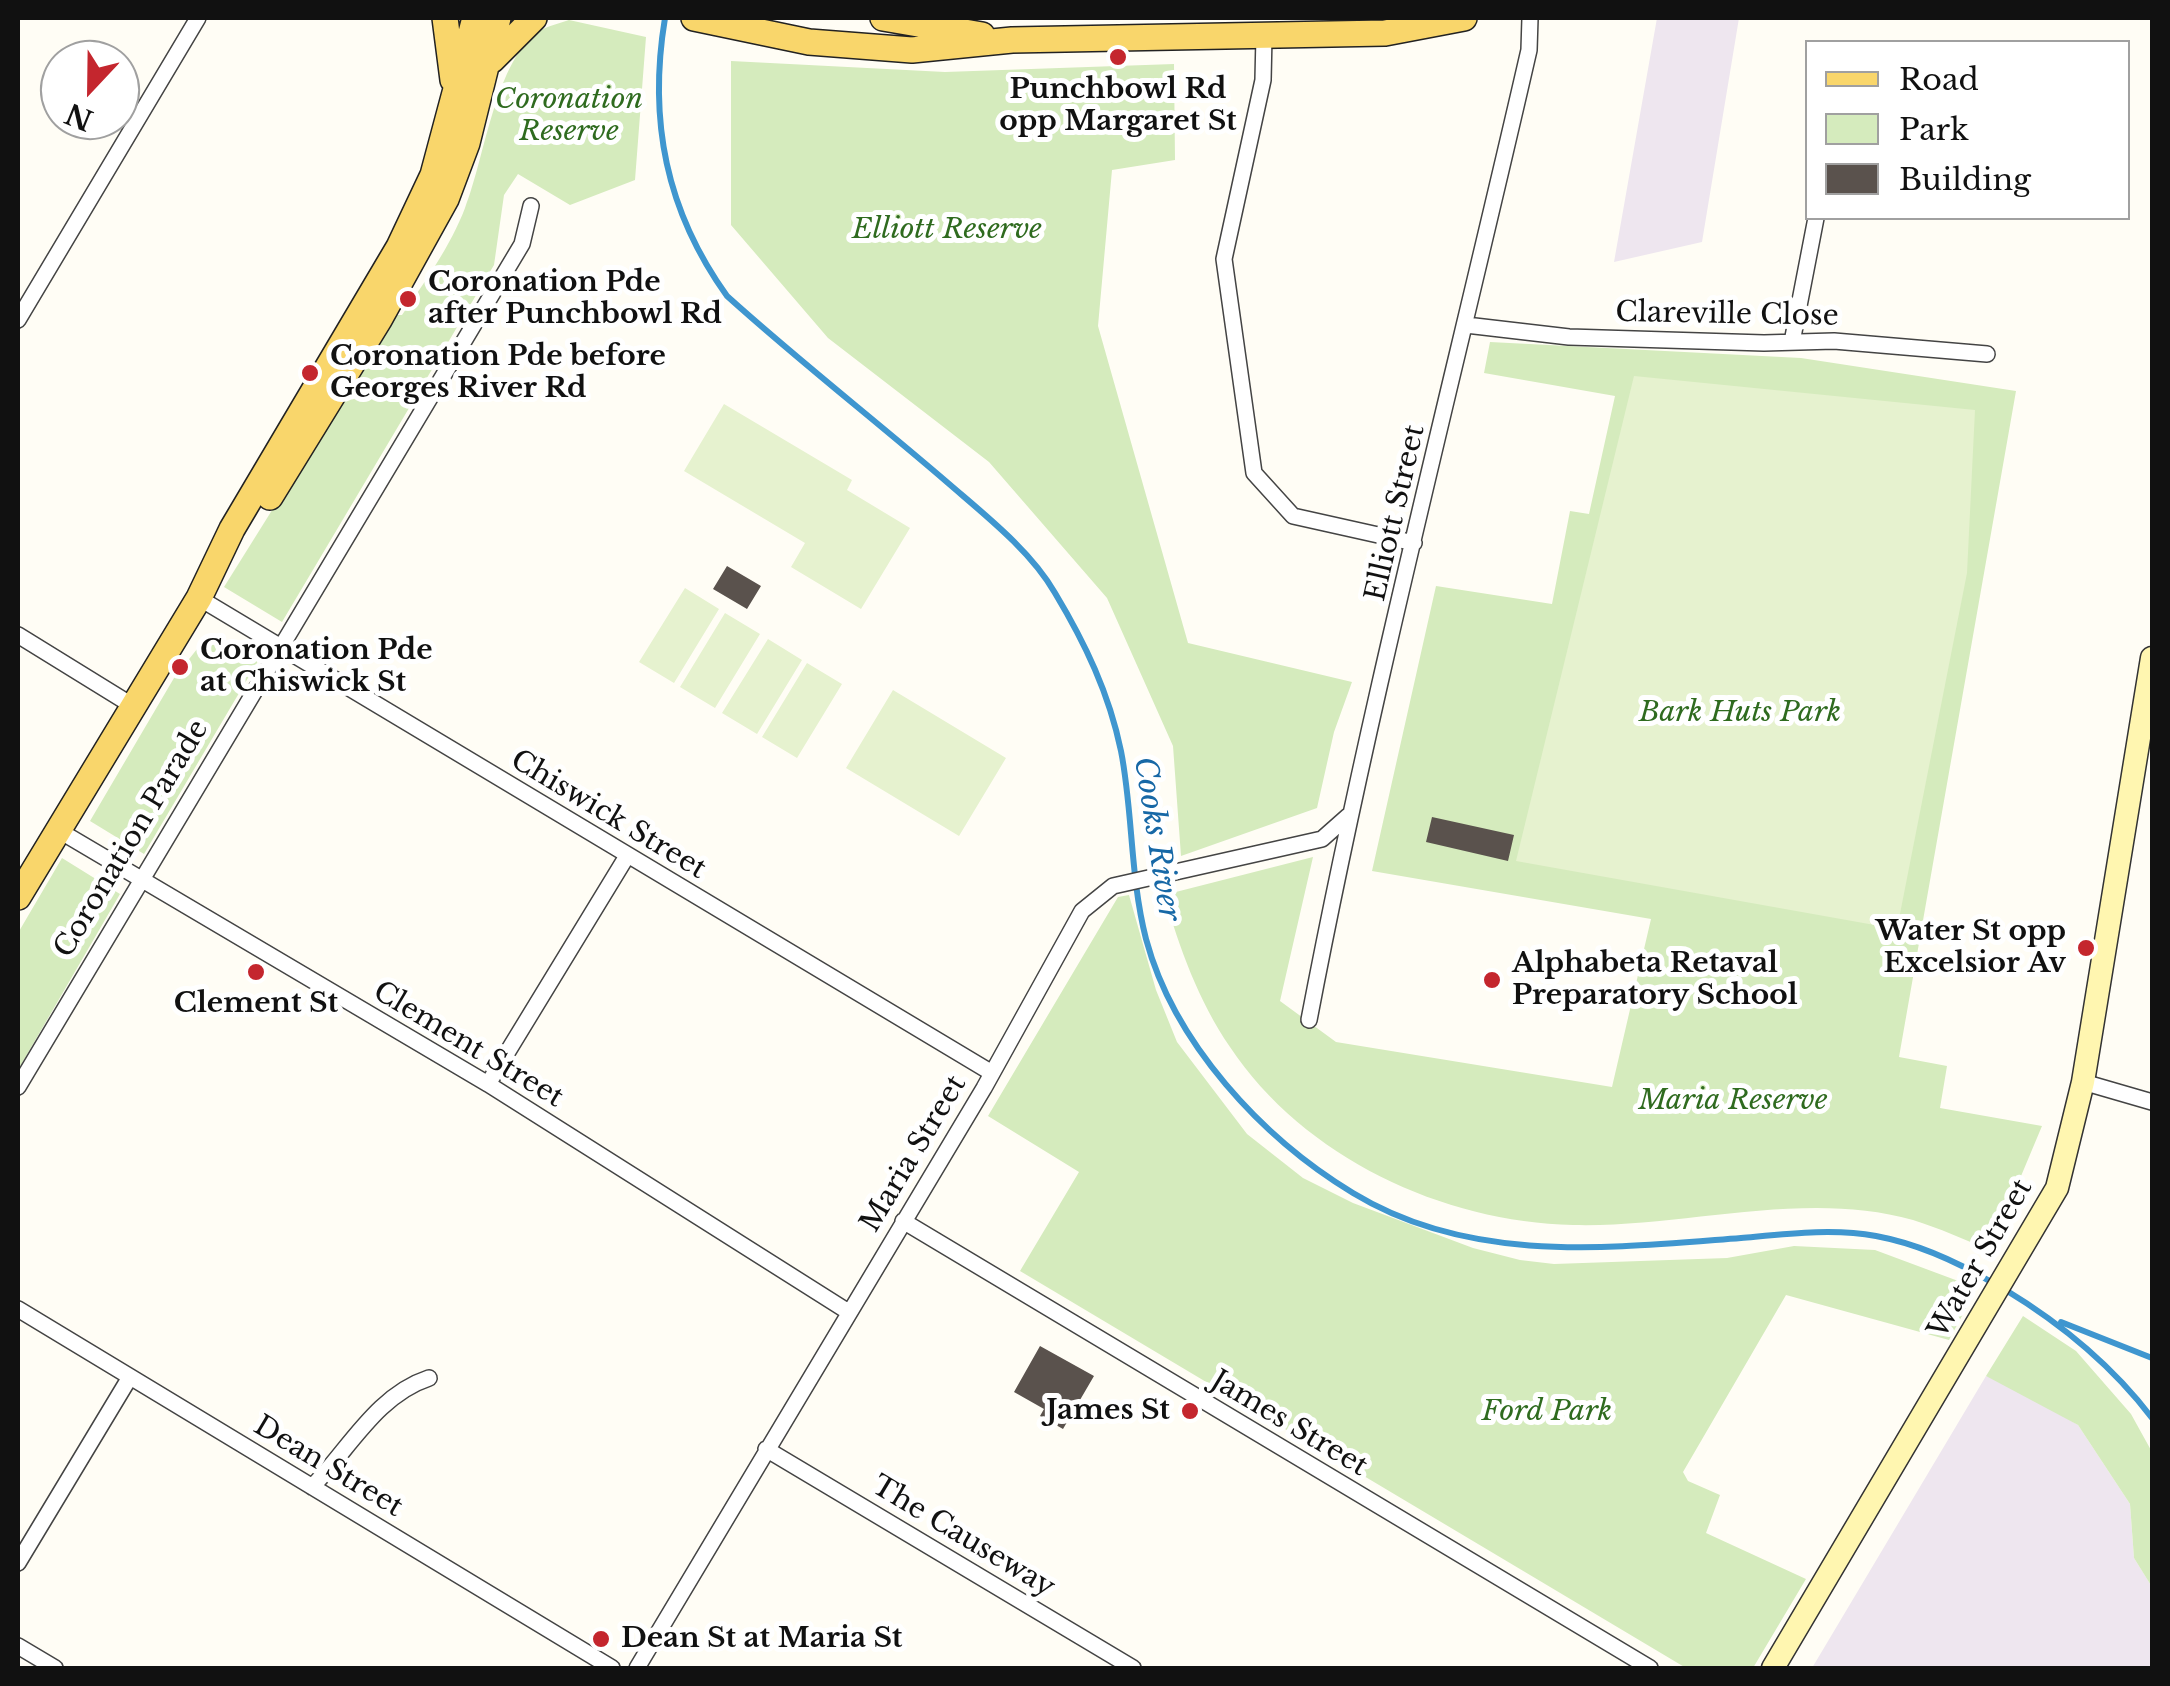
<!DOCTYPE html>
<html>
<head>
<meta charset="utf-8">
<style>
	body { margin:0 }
	#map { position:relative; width:2170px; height:1686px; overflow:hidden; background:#fffdf5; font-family:"Libre Baskerville",serif }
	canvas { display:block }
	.frame { position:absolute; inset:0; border:20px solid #111; pointer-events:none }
	.legend { position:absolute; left:1805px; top:40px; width:325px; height:180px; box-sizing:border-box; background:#fff; border:2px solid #a0a0a0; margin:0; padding:12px 18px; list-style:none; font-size:30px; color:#111 }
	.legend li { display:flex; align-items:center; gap:20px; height:50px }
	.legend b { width:50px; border:2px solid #a0a0a0 }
	.north { position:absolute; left:40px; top:40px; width:100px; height:100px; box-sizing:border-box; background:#fff; border:2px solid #a0a0a0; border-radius:50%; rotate:202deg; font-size:28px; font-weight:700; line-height:40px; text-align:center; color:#111 }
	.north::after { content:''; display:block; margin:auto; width:35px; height:45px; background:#c4262e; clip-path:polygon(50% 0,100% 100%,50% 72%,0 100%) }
</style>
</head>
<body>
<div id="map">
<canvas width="2170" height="1686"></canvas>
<div class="frame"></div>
<ul class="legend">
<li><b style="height:12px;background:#f9d66b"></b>Road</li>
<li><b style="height:28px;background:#d5ebbd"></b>Park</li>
<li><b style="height:28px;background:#5a524d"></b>Building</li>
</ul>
<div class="north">N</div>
</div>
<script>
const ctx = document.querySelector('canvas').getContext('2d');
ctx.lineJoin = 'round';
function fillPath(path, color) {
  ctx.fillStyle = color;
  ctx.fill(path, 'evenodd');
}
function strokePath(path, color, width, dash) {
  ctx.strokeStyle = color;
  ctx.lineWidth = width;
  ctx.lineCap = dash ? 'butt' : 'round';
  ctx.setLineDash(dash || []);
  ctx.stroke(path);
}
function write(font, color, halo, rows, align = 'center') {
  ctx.font = font + ' "Libre Baskerville",serif';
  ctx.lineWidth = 10;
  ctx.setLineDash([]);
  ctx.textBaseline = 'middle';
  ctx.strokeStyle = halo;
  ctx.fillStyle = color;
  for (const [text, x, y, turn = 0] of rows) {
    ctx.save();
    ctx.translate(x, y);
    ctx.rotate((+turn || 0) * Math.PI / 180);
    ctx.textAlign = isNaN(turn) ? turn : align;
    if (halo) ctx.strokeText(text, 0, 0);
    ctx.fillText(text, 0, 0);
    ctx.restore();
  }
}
fillPath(new Path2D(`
	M 1657,18 L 1739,18 L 1702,242 L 1614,262 Z
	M 1986,1376 L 2010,1384 L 2078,1425 L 2130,1504 L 2134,1558 L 2152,1587 L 2152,1668 L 1812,1668 Z`), '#eee6ef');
fillPath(new Path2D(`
	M 569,20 L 646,37 L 635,180 L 570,205 L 518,174 L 504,195 L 494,265 L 282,622 L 224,587 L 394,315 L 402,315 C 425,282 451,245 465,208 C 484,160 495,67 534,35 C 543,27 557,24 569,20 Z
	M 731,61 L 945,72 L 1174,64 L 1175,160 L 1112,170 L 1098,326 L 1188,643 L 1352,682 L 1334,732 L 1317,808 L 1181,856 L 1173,746 L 1107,598 L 989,462 L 828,338 L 731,225 Z
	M 1490,342 L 1801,358 L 2016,391 L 1899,1057 L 1947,1066 L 1940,1108 L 2042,1126 L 1990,1250 C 1965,1240 1939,1228 1913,1220 C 1804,1189 1684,1228 1573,1225 C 1443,1222 1304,1158 1230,1047 C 1198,1000 1180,949 1164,895 L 1313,857 L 1280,1001 L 1336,1042 L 1612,1087 L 1651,919 L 1372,871 L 1436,586 L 1552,604 L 1570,511 L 1589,514 L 1615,396 L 1484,373 Z
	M 209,634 L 258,661 L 144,854 L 90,821 L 174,678 Z
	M 62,858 L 120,894 L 18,1070 L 18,933 Z
	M 1129,895 L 1156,990 L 1177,1042 L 1247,1134 L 1303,1178 L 1353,1203 L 1473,1248 L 1520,1260 L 1554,1264 L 1727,1258 L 1794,1246 L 1875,1250 L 1977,1288 L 1949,1340 L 1786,1295 L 1683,1472 L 1688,1481 L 1720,1495 L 1706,1533 L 1806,1579 L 1753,1668 L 1686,1668 L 1020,1271 L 1079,1172 L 988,1116 L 1118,897 Z
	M 2023,1316 L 2076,1351 L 2131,1414 L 2152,1452 L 2152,1587 L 2134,1558 L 2130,1504 L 2078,1425 L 1986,1376 Z`), '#d5ebbd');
fillPath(new Path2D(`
	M 1634,376 L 1975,410 L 1967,573 L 1897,929 L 1516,861 Z
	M 724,404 L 852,480 L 847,490 L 910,528 L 861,609 L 791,567 L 805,543 L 684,471 Z
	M 685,588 L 719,609 L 674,683 L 639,662 Z
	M 725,613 L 760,634 L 715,708 L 680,687 Z
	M 768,639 L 802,660 L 757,734 L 722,713 Z
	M 807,663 L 842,684 L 797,758 L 762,737 Z
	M 893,690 L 1006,758 L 959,836 L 846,768 Z`), '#e6f2cf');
strokePath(new Path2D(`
	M 665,18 C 648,120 666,211 727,296 C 799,361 875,420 948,483 C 985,515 1031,551 1055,593 C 1085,643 1109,693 1121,751 C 1133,812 1130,877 1146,939 C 1174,1043 1262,1138 1353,1193 C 1471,1265 1611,1248 1741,1238 C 1785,1234 1833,1228 1876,1236 C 1919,1244 1956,1261 1993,1283
	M 2004,1289 C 2062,1324 2111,1364 2152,1418
	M 2061,1322 L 2152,1358`), '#3f96cf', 6);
fillPath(new Path2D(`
	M 727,566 L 761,586 L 747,609 L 713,589 Z
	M 1432,817 L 1514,835 L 1508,861 L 1426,842 Z
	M 1040,1346 L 1094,1376 L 1063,1429 L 1040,1416 L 1044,1409 L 1014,1392 Z`), '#5a524d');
const street = new Path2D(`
	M 1264,36 L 1263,80 L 1224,259 L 1254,473 L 1293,516 L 1414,543
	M 18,320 L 198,18
	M 1466,325 L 1569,337 L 1764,343 L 1834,341 L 1987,354
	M 1792,342 L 1816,218
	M 199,598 L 992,1073
	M 18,635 L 133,706
	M 58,830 L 488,1084 L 847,1311
	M 1309,1020 C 1371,694 1455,373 1529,50 L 1530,18
	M 2083,1082 L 2152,1102
	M 488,1084 L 627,856
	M 18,1087 L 522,244 L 531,206
	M 903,1221 L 1650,1668
	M 18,1309 L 612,1668
	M 766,1449 L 1133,1668
	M 312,1487 C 349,1449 377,1395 429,1378
	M 18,1563 L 130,1377
	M 18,1646 L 55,1668
	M 637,1668 L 984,1088 L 1082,911 L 1113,886 L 1322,839 L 1348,816`);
const secondary = new Path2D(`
	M 1773,1668 L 2057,1188 L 2083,1082 L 2152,658`);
const primary = new Path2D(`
	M 445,18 L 453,80
	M 694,18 L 809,42 L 912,50 L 1012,40 L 1385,33 L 1464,18
	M 883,18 L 982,35
	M 492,60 L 534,18
	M 270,497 L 379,320 L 446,199 L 467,143 L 498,18
	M 18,897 L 199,598 L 232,529 L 399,247 L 433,175 L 475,18`);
strokePath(street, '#444', 18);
strokePath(secondary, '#333', 25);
strokePath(primary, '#222', 28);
strokePath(street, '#fff', 15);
strokePath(secondary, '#fff6b0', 22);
strokePath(primary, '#f9d66b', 25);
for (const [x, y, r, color] of [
	[1118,57,10,"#c4262e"],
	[408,299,10,"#c4262e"],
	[310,373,10,"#c4262e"],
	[180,667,10,"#c4262e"],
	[2086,948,10,"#c4262e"],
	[256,972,10,"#c4262e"],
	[1492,980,10,"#c4262e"],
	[1190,1411,10,"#c4262e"],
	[601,1639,10,"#c4262e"]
]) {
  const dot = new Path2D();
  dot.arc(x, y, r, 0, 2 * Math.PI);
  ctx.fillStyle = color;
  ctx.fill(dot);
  strokePath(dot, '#fff', 4);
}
write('bold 28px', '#111', '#fff', [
	["Punchbowl Rd",1118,90,"center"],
	["opp Margaret St",1118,122,"center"],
	["Coronation Pde",428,283],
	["after Punchbowl Rd",428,315],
	["Coronation Pde before",330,357],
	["Georges River Rd",330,389],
	["Coronation Pde",200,651],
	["at Chiswick St",200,683],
	["Water St opp",2066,932,"right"],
	["Excelsior Av",2066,964,"right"],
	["Alphabeta Retaval",1512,964],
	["Preparatory School",1512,996],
	["Clement St",256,1004,"center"],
	["James St",1170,1411,"right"],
	["Dean St at Maria St",621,1639]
], 'left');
write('italic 28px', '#2f6b1f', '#fff', [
	["Coronation",569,100],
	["Reserve",569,132],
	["Elliott Reserve",947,230],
	["Bark Huts Park",1740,713],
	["Maria Reserve",1733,1101],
	["Ford Park",1547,1412]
]);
write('28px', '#111', '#fff', [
	["Clareville Close",1727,315,1],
	["Elliott Street",1396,513,-77],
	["Chiswick Street",608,815,31],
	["Coronation Parade",132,839,-59],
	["Clement Street",468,1045,31],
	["Maria Street",914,1154,-59],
	["Water Street",1981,1259,-60],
	["James Street",1289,1424,31],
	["Dean Street",328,1467,31],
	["The Causeway",963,1537,31]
]);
write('italic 30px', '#1768a6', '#fff', [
	["Cooks River",1156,839,81]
]);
</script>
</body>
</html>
